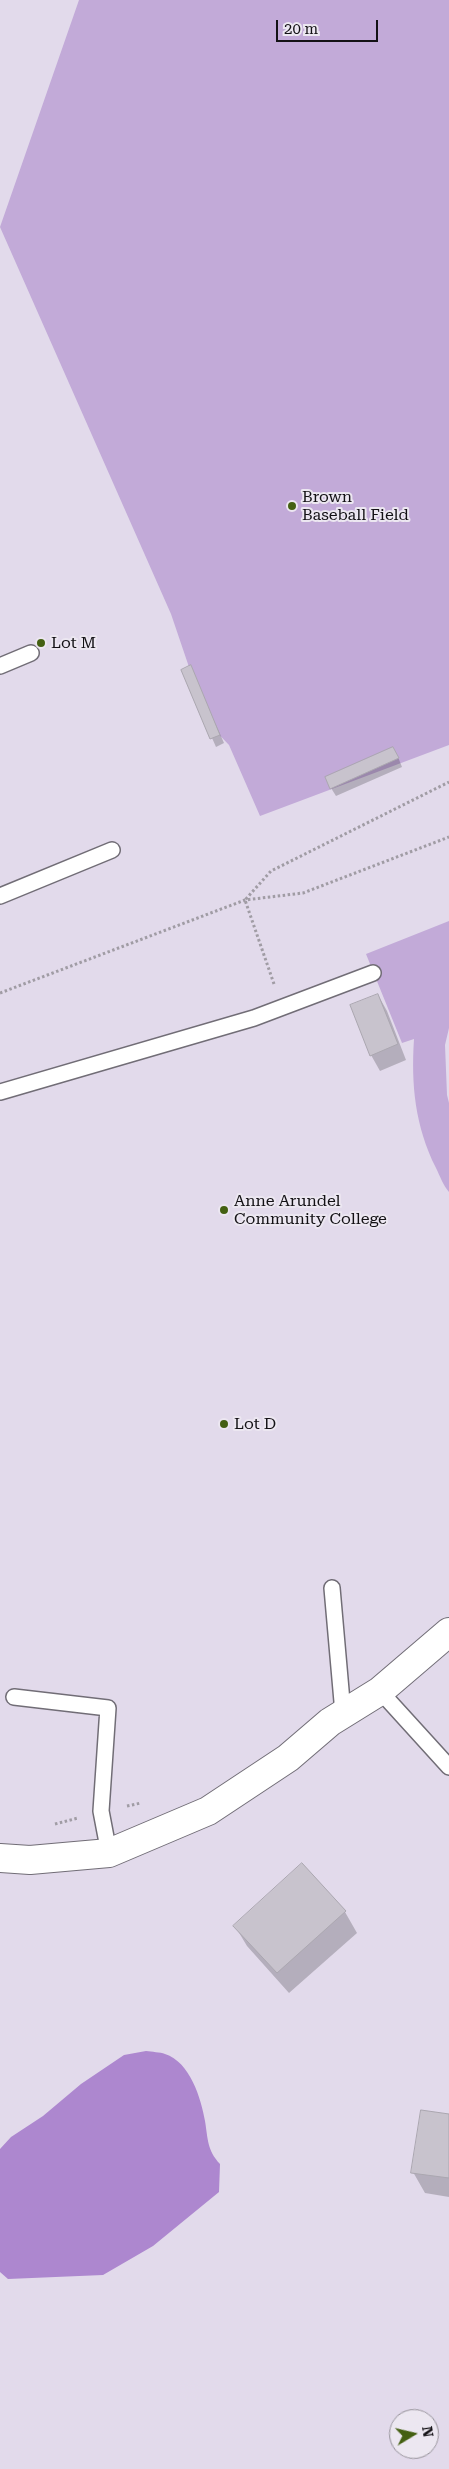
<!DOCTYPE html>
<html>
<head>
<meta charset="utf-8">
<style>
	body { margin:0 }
	#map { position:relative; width:449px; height:2469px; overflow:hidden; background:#ece7f1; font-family:"Roboto Serif",serif }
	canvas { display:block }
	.north { position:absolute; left:389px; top:2409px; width:50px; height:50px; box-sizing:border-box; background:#ece7f1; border:1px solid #959199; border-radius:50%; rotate:81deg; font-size:14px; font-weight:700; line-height:20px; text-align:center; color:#131115 }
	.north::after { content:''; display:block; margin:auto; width:18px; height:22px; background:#446012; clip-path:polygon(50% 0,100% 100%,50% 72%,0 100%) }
	.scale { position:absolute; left:276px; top:20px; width:102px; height:22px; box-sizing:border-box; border:2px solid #131115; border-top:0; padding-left:6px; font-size:15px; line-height:18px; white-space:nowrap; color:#131115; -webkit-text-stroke:4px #ece7f1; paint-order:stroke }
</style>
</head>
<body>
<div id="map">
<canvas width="449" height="2469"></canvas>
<div class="north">N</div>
<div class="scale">20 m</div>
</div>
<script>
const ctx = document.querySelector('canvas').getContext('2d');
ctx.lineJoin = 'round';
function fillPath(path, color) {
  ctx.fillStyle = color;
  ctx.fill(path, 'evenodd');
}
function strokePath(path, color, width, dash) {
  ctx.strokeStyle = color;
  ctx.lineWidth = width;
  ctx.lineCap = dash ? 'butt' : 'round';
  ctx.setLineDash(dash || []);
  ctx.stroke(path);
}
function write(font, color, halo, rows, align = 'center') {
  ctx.font = font + ' "Roboto Serif",serif';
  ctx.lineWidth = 4;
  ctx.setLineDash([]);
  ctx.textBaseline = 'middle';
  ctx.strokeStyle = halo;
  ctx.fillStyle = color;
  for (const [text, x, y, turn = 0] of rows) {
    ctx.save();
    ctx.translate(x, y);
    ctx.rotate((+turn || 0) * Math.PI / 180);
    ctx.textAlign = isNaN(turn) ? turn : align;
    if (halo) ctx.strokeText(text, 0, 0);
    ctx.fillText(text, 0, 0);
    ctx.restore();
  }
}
fillPath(new Path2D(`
	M 0,0 L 449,0 L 449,2469 L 0,2469 ZM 399,2419 L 429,2419 L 429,2449 L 399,2449 Z`), '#e2daeb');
fillPath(new Path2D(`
	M 79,0 L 449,0 L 449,745 L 260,816 L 229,745 L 208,723 L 171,614 L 0,227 Z
	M 449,921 L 449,1028 L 445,1045 L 447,1095 L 449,1103 L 449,1192 C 443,1185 440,1176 436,1168 C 415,1126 411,1085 414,1039 L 402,1043 L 366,954 Z`), '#c2aad8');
fillPath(new Path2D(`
	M 146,2051 C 152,2052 160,2052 165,2054 C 190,2062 201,2098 205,2121 C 208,2139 207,2150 220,2164 L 219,2192 L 153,2246 L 103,2275 L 8,2279 L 0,2272 L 0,2149 L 11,2137 L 43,2116 L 81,2084 L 124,2055 Z`), '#ad87cf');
fillPath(new Path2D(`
	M 190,667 L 224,743 L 216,747 L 182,670 Z
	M 398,757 L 402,767 L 336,796 L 331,788 Z
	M 378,995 L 387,1011 L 406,1060 L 380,1071 L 371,1055 Z
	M 302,1865 L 345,1912 L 357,1933 L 289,1993 L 247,1946 L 235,1926 Z
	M 449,2115 L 449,2197 L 425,2193 L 413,2172 Z`), '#0003');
const building = new Path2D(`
	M 191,665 L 220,735 L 210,739 L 181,670 Z
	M 393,747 L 399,758 L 330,789 L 325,777 Z
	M 378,994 L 398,1044 L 370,1056 L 350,1005 Z
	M 302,1863 L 346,1911 L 277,1973 L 233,1926 Z
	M 421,2110 L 449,2114 L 449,2178 L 411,2173 Z`);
fillPath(building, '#c8c3cd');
strokePath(building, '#aba7b0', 1);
const lane = new Path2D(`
	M 0,666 L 31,653
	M 0,896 L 112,850
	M 0,1092 L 254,1018 L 373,973
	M 332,1588 L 343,1713
	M 380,1691 L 449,1767
	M 14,1697 L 108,1708 L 101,1811 L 109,1853`);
const secondary = new Path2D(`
	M 0,1858 L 30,1860 L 109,1853 L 208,1811 L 288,1758 L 330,1722 L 380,1691 L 449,1632`);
strokePath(lane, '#716d76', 18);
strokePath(secondary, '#716d76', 30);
strokePath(new Path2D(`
	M 274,984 L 245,900 L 271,871 L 449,782
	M 0,993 L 245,900 L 303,893 L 449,837
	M 127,1806 L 141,1803
	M 55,1824 L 78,1818`), '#a09ca4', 3, [2.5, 2.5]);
strokePath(lane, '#fff', 15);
strokePath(secondary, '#fff', 28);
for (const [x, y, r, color] of [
	[292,506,5,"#446012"],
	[41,643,5,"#446012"],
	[224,1210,5,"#446012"],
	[224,1424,5,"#446012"]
]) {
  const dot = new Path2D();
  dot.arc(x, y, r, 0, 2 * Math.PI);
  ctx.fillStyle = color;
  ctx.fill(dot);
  strokePath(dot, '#ece7f1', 2);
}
write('16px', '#131115', '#ece7f1', [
	["Brown",302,497],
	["Baseball Field",302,515],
	["Lot M",51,643],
	["Anne Arundel",234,1201],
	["Community College",234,1219],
	["Lot D",234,1424]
], 'left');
</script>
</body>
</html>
